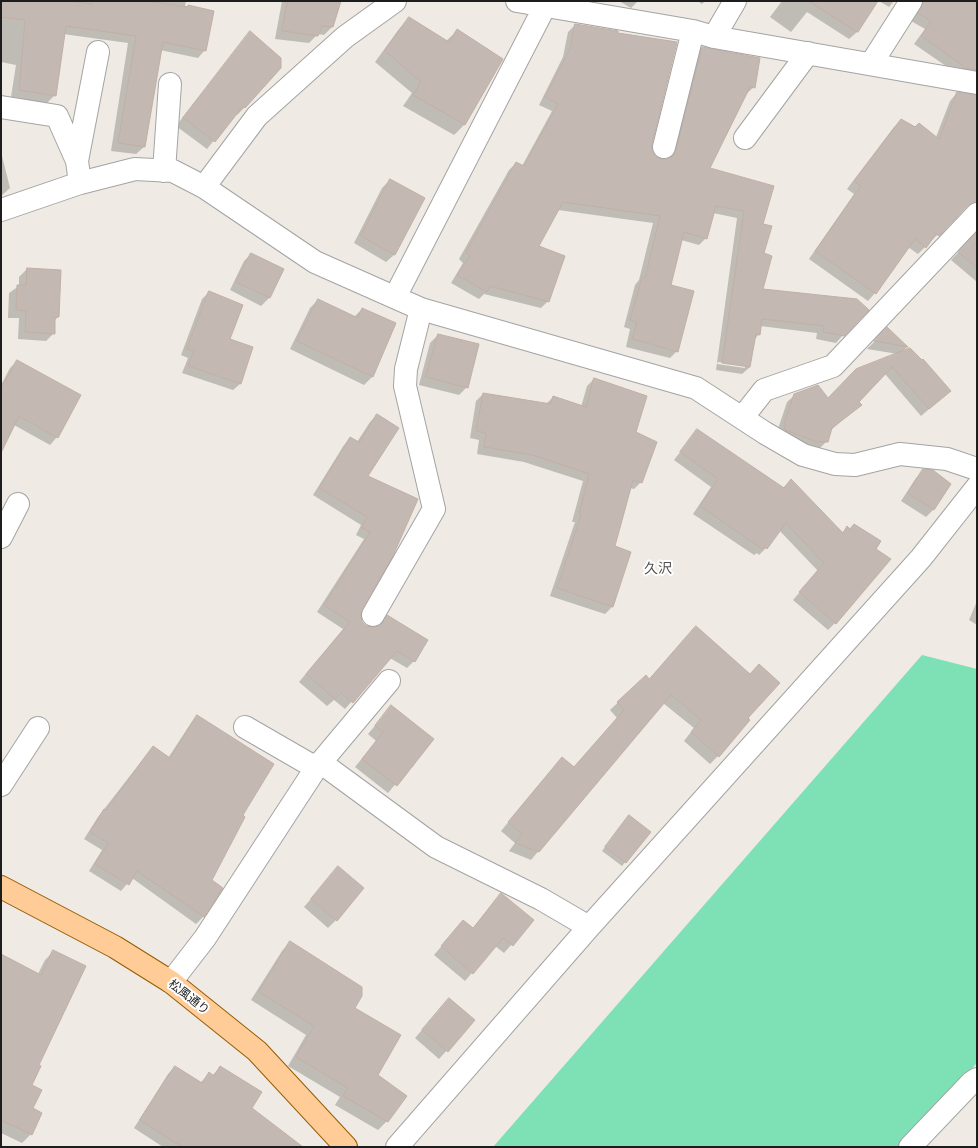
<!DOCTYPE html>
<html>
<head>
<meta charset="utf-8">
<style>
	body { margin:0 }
	#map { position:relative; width:978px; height:1148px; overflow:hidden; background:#efeae3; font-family:"Golos Text",sans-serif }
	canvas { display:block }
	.frame { position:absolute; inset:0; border:2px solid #1d1d1d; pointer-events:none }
</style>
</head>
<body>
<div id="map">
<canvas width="978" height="1148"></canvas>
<div class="frame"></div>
</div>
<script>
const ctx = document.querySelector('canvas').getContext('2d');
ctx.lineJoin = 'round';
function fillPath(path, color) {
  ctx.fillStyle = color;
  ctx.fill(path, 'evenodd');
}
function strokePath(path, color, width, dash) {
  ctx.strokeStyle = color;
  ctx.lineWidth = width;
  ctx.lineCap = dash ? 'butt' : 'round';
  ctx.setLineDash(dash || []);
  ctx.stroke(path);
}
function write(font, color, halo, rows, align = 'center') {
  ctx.font = font + ' "Golos Text","Noto Sans JP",sans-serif';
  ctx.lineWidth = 4;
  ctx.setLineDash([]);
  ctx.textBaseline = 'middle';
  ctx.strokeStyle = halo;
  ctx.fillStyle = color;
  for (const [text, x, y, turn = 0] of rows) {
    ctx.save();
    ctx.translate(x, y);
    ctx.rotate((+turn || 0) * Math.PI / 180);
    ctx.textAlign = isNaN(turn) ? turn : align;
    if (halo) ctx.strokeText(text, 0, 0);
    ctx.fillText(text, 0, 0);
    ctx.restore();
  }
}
fillPath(new Path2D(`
	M 922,655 L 977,669 L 977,1063 L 898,1147 L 493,1147 Z`), '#7ee1b5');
fillPath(new Path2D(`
	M 1,1 L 186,1 L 185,6 L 213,11 L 205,50 L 198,58 L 160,50 L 144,147 L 136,154 L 111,151 L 128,43 L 63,34 L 55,95 L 47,103 L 11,97 L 16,65 L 1,62 Z
	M 282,1 L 340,1 L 332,27 L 324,35 L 318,34 L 309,43 L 275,39 Z
	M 619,1 L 638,1 L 631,8 Z
	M 697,1 L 705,1 L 702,4 Z
	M 782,1 L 877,1 L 857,32 L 849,39 L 807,12 L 791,32 L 770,17 Z
	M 879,1 L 894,1 L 889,7 Z
	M 913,1 L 977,1 L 977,80 L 959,75 L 914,44 L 925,29 L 911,21 Z
	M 409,18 L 446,41 L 457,31 L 502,60 L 464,125 L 454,135 L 403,106 L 412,93 L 375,62 L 399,29 Z
	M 575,25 L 618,32 L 617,34 L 651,144 L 651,150 L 654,156 L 661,160 L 669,158 L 695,55 L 702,48 L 754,87 L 746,94 L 709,169 L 762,225 L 762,290 L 843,335 L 836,343 L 816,339 L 817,333 L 760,326 L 759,334 L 754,340 L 750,367 L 742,374 L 716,370 L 737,218 L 713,213 L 706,238 L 699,245 L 681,240 L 670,285 L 677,351 L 670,358 L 626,347 L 630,329 L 624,327 L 635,285 L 639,280 L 653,223 L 558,210 L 538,246 L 548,301 L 541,308 L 484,294 L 479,299 L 451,283 L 463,263 L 459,259 L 509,170 L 516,163 L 522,166 L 552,111 L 539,105 L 563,57 L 568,32 ZM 718,362 L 745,366 L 745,368 L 717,364 Z
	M 250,32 L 280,67 L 244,108 L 237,115 L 235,114 L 207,149 L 176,126 Z
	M 957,93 L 977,95 L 977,180 L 965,207 L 918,254 L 908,247 L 875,293 L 868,301 L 809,259 L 854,194 L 847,189 L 894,127 L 902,120 L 936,137 L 950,101 Z
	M 1,152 L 10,188 L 1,196 Z
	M 390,180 L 423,198 L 394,255 L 386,262 L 354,243 L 382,188 Z
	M 977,233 L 977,282 L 951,260 Z
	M 251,254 L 283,269 L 269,298 L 261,306 L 230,290 L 244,261 Z
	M 27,269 L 60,271 L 58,317 L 54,321 L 54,333 L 46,341 L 18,339 L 19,318 L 8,318 L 9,293 L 19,286 L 19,277 Z
	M 209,292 L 228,340 L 240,384 L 233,390 L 182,373 L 188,358 L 181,355 L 202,299 Z
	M 318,300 L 354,317 L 362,309 L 395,324 L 372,377 L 364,385 L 290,349 L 310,308 Z
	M 887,329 L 907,347 L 901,353 L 942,398 L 921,416 L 885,374 L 858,402 L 860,405 L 831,430 L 827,441 L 819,449 L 809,449 L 778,429 L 787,402 L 795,395 L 828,400 L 898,354 L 867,349 Z
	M 438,335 L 467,387 L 459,395 L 419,385 L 430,343 Z
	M 17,361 L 80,396 L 57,437 L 50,445 L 14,425 L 1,451 L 1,385 L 10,368 Z
	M 594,379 L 634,432 L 641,482 L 634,489 L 630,488 L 614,547 L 612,607 L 605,614 L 550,596 L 575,522 L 572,522 L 583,481 L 524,462 L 477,454 L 479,440 L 470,438 L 476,401 L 483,394 L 546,404 L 553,397 L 581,407 L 587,386 Z
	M 377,415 L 367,477 L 416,499 L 361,608 L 360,615 L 362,622 L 366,626 L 373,628 L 378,627 L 387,617 L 414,661 L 407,668 L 390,658 L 345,709 L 334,700 L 327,706 L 299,682 L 343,629 L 317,612 L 364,539 L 356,535 L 361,525 L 313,495 L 344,445 L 351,438 L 357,442 L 370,422 Z
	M 697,430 L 783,488 L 791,480 L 842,533 L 847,528 L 849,529 L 854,525 L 835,623 L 828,630 L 793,600 L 818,571 L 779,530 L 766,548 L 759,555 L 757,553 L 754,555 L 693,514 L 711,487 L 674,460 Z
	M 924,470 L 934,509 L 926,517 L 901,501 L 916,478 Z
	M 977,601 L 977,625 L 969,620 Z
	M 696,627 L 747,719 L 718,756 L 710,764 L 684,741 L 694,728 L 663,703 L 531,860 L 509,851 L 515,843 L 501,831 L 555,766 L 573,768 L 617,718 L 610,710 L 646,676 L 649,680 Z
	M 391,707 L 433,739 L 388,793 L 355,767 L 376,741 L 368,734 Z
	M 197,716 L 242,816 L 210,881 L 221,888 L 203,917 L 196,924 L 132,878 L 121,891 L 89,871 L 102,850 L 84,839 L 98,817 L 147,754 L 154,747 L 168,758 L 191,723 Z
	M 625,820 L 649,832 L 622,866 L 602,851 Z
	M 331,875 L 336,920 L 328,928 L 304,907 Z
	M 494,902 L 533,920 L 504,953 L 495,946 L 465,981 L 434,955 L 463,921 L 472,929 Z
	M 290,942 L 376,1075 L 387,1121 L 378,1130 L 335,1105 L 340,1097 L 288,1066 L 306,1035 L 251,1000 L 282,951 Z
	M 54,951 L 38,1065 L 31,1086 L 31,1134 L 22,1143 L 1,1133 L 1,955 L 38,974 L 45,960 Z
	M 449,999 L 474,1020 L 439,1059 L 415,1038 Z
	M 175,1067 L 200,1083 L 209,1074 L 212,1076 L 220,1067 L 251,1108 L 288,1147 L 163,1147 L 134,1128 L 168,1074 Z`), '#0003');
const building = new Path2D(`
	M 1,1 L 69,1 L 92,4 L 93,1 L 145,1 L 188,7 L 188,5 L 214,11 L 206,51 L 163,42 L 145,147 L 118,143 L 136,36 L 66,26 L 56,96 L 19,90 L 25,20 L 1,17 Z
	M 288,1 L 341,1 L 333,27 L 322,26 L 318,36 L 282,31 Z
	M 809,1 L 878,1 L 858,32 Z
	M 923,1 L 977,1 L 977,70 L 966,68 L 921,36 L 931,21 L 918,13 Z
	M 409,17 L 449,42 L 457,29 L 503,59 L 465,125 L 413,95 L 421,82 L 385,51 Z
	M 575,24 L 618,31 L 618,33 L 677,42 L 652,144 L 652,150 L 655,156 L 661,159 L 667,159 L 673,156 L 676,150 L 702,47 L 760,58 L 755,88 L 750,87 L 710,168 L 774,186 L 763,224 L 772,226 L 764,253 L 772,256 L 763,289 L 857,299 L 869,310 L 844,336 L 823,332 L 824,326 L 762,319 L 760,335 L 756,334 L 750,367 L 722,363 L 744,211 L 716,206 L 707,239 L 684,232 L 671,285 L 694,291 L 678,352 L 632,339 L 637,322 L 630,320 L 642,277 L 645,278 L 660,216 L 563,202 L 539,246 L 565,256 L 549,302 L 490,286 L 487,292 L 457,275 L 470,256 L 466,252 L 516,162 L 524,166 L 558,104 L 545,97 L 570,49 Z
	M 250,31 L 281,58 L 281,68 L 245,108 L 243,106 L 215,142 L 183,118 Z
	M 957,92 L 977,95 L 977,202 L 968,205 L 939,236 L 936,234 L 926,248 L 915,239 L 876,294 L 815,251 L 861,186 L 854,181 L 901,119 L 915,127 L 919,123 L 939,139 Z
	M 390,179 L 425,198 L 395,255 L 361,236 Z
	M 977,232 L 977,268 L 958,252 Z
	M 251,253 L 284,269 L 270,298 L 236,282 Z
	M 27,268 L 61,270 L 59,317 L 55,317 L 55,334 L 25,332 L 26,311 L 16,310 L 17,285 L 26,285 Z
	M 209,291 L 243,305 L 230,339 L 253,347 L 241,384 L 188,366 L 194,351 L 187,349 Z
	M 318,299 L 358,318 L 362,308 L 396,323 L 373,377 L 297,341 Z
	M 887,327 L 908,347 L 874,341 Z
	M 438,334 L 479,344 L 468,388 L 426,377 Z
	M 910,348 L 922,360 L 923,359 L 951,391 L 929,409 L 892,367 L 859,402 L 862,405 L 832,428 L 828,442 L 817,442 L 785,430 L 785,420 L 794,394 L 818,385 L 828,398 L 856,369 Z
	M 17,360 L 81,395 L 58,438 L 19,416 L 1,453 L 1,389 Z
	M 594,378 L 647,396 L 636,432 L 657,442 L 642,483 L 633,480 L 615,546 L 631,552 L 613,607 L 557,588 L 581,515 L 579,514 L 589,474 L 532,455 L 484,447 L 486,433 L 476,431 L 483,393 L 551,404 L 553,396 L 586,407 Z
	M 377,414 L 399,428 L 368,476 L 418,499 L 392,558 L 362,609 L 361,615 L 362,622 L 366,626 L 373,627 L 380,626 L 387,615 L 428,640 L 415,662 L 397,651 L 353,703 L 341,693 L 335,699 L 306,674 L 350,622 L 324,605 L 370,532 L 362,528 L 367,517 L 319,488 L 350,437 L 359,442 Z
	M 697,429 L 784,488 L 791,479 L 843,533 L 847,526 L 850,529 L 854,524 L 881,541 L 876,549 L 891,559 L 836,624 L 799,592 L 824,563 L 786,523 L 767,549 L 764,546 L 762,549 L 700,506 L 718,479 L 680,452 Z
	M 923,469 L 933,470 L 951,484 L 934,510 L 908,493 Z
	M 696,626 L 750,674 L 759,664 L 780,683 L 748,718 L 750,720 L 719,757 L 691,732 L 701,720 L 671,695 L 539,852 L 515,843 L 522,834 L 508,822 L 562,757 L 574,767 L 624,710 L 617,702 L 646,675 L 649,679 Z
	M 391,705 L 434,739 L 397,786 L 362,759 L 383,732 L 375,726 Z
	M 197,715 L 274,764 L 243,815 L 245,817 L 212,880 L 223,888 L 204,917 L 137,871 L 129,885 L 95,864 L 108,843 L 90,832 L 104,809 L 106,810 L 153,746 L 170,758 Z
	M 629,815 L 651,832 L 626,863 L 605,847 Z
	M 338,866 L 364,888 L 337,921 L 311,899 Z
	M 501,893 L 534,920 L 513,946 L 503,938 L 473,974 L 441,946 L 463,920 L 473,928 Z
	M 290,941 L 362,987 L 362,996 L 355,1008 L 401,1035 L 378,1075 L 407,1096 L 388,1122 L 343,1096 L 348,1088 L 296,1057 L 314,1026 L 259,992 Z
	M 53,950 L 86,966 L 39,1065 L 41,1066 L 32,1085 L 42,1090 L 33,1108 L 42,1113 L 32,1135 L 1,1120 L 1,954 L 41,975 Z
	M 449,998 L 475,1020 L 448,1052 L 422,1030 Z
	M 175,1066 L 202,1083 L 209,1072 L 214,1076 L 220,1066 L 262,1092 L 252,1108 L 303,1147 L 182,1147 L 140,1120 Z`);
fillPath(building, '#c3b9b2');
strokePath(building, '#c1afa4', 1);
const minor = new Path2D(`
	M 517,1 L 693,31 L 714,37 L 977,83
	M 714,37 L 735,1
	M 871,64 L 911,1
	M 1,107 L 57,116 L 77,161 L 80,183
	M 745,138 L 808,53
	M 664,147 L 693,31
	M 77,161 L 98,52
	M 164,171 L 170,84
	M 204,187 L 257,116 L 345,37 L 395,1
	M 1,210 L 80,183 L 135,169 L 173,171 L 204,187 L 315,262 L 421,309 L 696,388 L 765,433 L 803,455 L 835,464 L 855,465 L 900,454 L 947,459 L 977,469
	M 395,297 L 545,6
	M 742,418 L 764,390 L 833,366 L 977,214
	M 1,537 L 18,504
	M 373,615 L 434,509 L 405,386 L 406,369 L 421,309
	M 245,727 L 316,768
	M 320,762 L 436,847 L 541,899 L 589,927
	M 1,785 L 38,728
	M 171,982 L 205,938 L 316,768 L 389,681
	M 397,1147 L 589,927 L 921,558 L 977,487
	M 910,1147 L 971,1083 L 977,1079`);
const major = new Path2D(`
	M 1,887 L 115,947 L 171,982 L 257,1051 L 346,1147`);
strokePath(minor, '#a4a4a4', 24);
strokePath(major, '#965c00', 24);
strokePath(minor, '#fff', 22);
strokePath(major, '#ffcc98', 22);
write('12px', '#1d1d1d', '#fff', [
	["松風通り",189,997,38]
]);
write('14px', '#505050', '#fff', [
	["久沢",658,569]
]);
</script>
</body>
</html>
